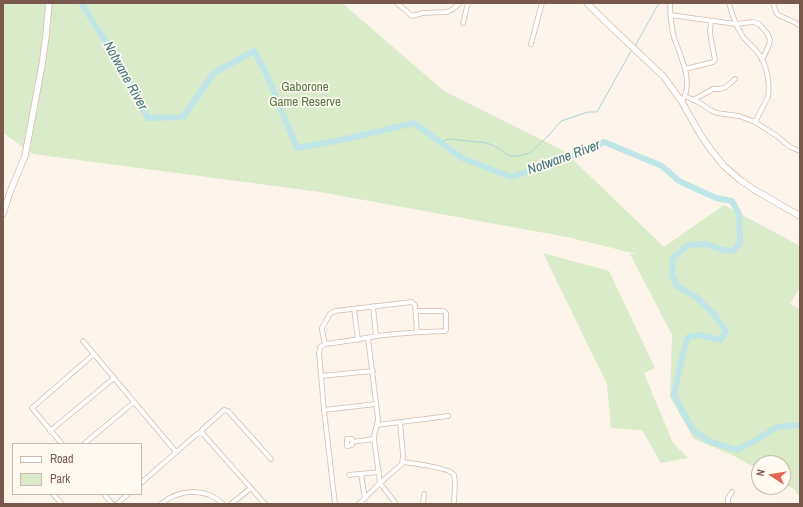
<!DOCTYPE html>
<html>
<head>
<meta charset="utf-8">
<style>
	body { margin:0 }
	#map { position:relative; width:803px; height:507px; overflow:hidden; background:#fdf4ec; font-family:"Archivo Narrow",sans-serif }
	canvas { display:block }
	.frame { position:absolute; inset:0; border:4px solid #79594e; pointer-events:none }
	.legend { position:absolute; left:12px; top:443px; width:130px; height:52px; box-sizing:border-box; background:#fff9f2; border:1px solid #c9b9b0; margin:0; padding:5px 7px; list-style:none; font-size:12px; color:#79594e }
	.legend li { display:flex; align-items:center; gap:8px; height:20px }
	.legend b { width:20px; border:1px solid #c9b9b0 }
	.north { position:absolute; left:751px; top:455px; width:40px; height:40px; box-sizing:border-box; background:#fff9f2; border:1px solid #c9b9b0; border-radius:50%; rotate:282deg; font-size:11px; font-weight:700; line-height:16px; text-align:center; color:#79594e }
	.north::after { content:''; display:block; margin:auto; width:14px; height:18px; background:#e46653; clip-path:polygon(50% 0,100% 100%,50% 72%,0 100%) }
</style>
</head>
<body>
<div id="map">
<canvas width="803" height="507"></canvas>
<div class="frame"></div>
<ul class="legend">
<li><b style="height:5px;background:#fff"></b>Road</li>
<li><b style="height:11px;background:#daebc9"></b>Park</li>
</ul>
<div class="north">N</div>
</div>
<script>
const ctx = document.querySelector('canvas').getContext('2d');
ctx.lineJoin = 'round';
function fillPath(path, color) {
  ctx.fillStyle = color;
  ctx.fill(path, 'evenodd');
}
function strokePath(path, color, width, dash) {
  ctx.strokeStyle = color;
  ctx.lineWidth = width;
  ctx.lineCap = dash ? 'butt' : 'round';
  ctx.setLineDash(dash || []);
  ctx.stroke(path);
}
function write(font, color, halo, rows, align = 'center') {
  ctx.font = font + ' "Archivo Narrow",sans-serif';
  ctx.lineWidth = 3.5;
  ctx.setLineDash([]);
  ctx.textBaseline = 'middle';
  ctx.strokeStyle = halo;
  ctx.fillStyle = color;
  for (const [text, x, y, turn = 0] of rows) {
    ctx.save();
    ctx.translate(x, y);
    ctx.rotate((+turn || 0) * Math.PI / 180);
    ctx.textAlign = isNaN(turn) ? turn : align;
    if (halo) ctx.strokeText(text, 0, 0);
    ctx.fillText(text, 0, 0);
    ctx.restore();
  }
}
fillPath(new Path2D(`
	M 3,3 L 342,3 L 444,91 L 564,151 L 664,247 L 724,205 L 800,246 L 800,287 L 790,304 L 800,309 L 800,498 L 795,490 L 783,483 L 783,463 L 759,463 L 759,470 L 734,456 L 694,439 L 670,397 L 672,335 L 630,254 L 637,254 L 567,237 L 320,192 L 33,154 L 3,133 Z
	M 543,253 L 609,271 L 655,368 L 644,373 L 673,443 L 688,458 L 661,463 L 642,430 L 611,428 L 607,384 Z`), '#daebc9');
strokePath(new Path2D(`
	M 635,46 L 659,3
	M 439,142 L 449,139 L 487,143 L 498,148 L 510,156 L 517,156 L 530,153 L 549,135 L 561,121 L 588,112 L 597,112 L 631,51`), '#a5d5d9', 1);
strokePath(new Path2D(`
	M 81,3 L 119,62 L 148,118 L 183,117 L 214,73 L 254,51 L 266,73 L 297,148 L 346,139 L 414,123 L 462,158 L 511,177 L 587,151 L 604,142 L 662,166 L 679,181 L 716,198 L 732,201 L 739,214 L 740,243 L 733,251 L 723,250 L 706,244 L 688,245 L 673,258 L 672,275 L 677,286 L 696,297 L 714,314 L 726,331 L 720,340 L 700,335 L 688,337 L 682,357 L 674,395 L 693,430 L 709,441 L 736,450 L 751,443 L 777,427 L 798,425 L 800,425`), '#bfe5e7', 6);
const street = new Path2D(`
	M 397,3 L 412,16 L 423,13 L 447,12 L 453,9 L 460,3
	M 670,3 C 670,13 671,24 673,34 C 679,55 695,80 682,102
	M 729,3 C 732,15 736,26 743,37 C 748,43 754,47 758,53 C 767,63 770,85 768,97 L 755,122
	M 773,3 L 776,12 L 778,15 L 796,23 L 800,26
	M 670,15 L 736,24 L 753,22 L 759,24 L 767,33 L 770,40 L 769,45 L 762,60
	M 463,23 L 468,3
	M 531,44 L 542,3
	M 685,69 L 713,62 L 715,60 L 711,39 L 710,31 L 711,21
	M 685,96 L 698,102 L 712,111 L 717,113 L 739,116 L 755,122 L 777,136 L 790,147 L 800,151
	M 693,100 L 713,89 L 720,89 L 726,87 L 735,79
	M 373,306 L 376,336
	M 354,309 L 358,340
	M 368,338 L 378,419 C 377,426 374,432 374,439 L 380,483 L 396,504
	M 83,341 L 176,452
	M 325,344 L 322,330 L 322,328 L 330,314 L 335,311 L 412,302 L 415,305 L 417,332
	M 321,376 L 373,371
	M 324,410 L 376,404
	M 377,425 L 448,416
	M 50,431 L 114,378
	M 200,433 L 203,434 L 265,504
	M 347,439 L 352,439 L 352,445 L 347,446 Z
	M 352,442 L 374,439
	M 62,444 L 32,408 L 94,354
	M 84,444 L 134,402
	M 403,462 C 411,463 451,468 454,475 C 456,480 454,498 454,504
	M 361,474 L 365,499
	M 349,475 L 379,472
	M 141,483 L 197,434 L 200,433 L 203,429 L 224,410 L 228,411 L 271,459
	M 53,494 L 62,504
	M 104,494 L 112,504
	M 117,504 L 128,494
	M 161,504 C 179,489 206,487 223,504
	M 231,504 L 251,488
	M 335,504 L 324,410 L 319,353 L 320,347 L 325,344 C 342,342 360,339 377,336 C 400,333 422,332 445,331 L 446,330 L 446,313 L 444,311 L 416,311
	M 359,504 L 380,483 L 402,464 L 403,455 L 400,422
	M 423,504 L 424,494
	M 728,504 L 728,498 L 732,492`);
const secondary = new Path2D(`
	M 587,3 L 606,22 L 664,77 L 682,102 L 700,134 L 711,150 L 724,166 L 739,179 L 753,189 L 800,216
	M 3,214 L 10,192 L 25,156 L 42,65 L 46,36 L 49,3`);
strokePath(street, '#d0bbb0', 5.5);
strokePath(secondary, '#d5bdb0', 7);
strokePath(street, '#fff', 4);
strokePath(secondary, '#fff', 5.5);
write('13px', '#577842', '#fff9f2', [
	["Gaborone",305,88],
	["Game Reserve",305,103]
]);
write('italic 14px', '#40787d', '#fff9f2', [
	["Notwane River",125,76,61],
	["Notwane River",564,158,-20]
]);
</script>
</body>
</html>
